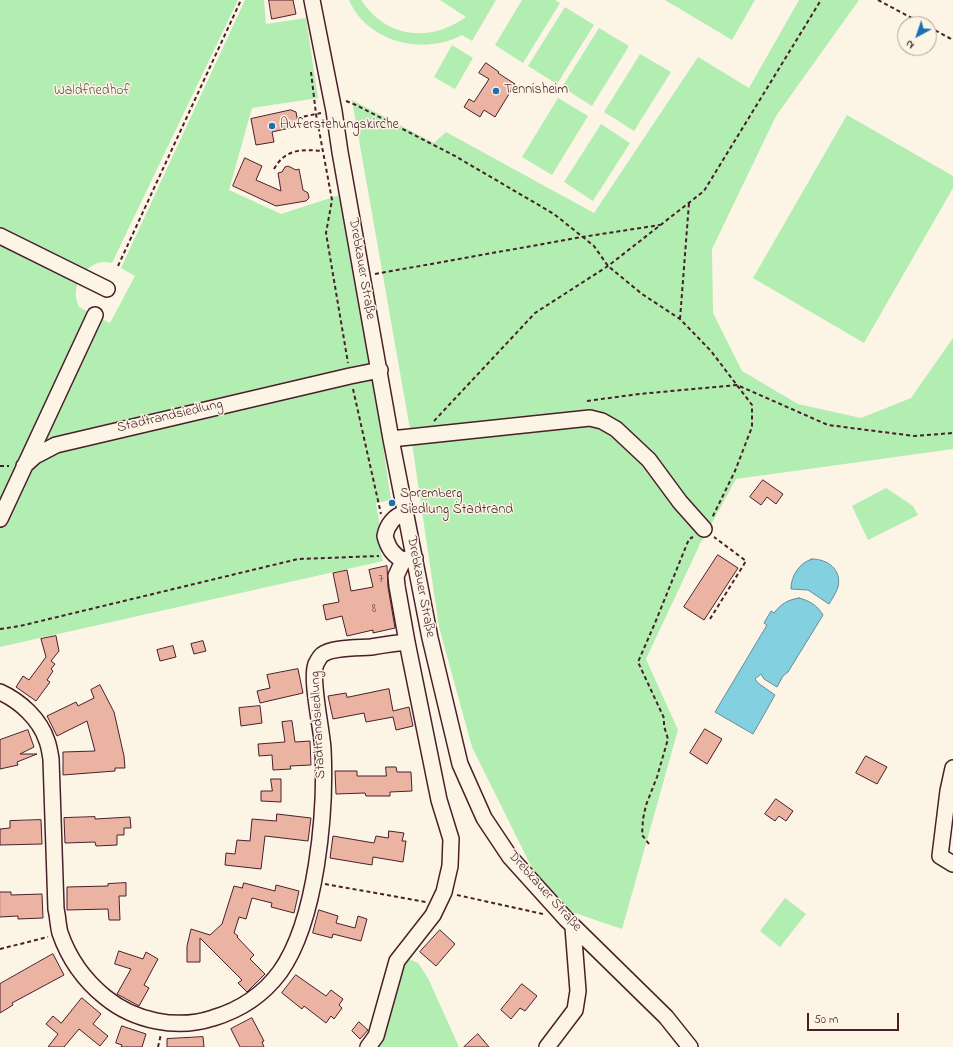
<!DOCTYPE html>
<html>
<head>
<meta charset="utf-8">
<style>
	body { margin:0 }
	#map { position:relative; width:953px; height:1047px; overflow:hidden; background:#fcf5e5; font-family:"Indie Flower",sans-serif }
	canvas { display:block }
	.north { position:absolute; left:897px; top:16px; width:40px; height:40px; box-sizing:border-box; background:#fcf5e5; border:1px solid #b59f9b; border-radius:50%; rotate:220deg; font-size:11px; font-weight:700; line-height:16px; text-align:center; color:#4a1f2b }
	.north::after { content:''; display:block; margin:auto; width:14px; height:18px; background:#1f6fb2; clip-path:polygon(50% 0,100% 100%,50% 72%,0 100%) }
	.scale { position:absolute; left:807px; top:1013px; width:92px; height:18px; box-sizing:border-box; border:2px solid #4a1f2b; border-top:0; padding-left:5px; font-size:12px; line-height:14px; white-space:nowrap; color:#4a1f2b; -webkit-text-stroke:3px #fcf5e5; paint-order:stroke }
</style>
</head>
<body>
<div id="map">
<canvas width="953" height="1047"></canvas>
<div class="north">N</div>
<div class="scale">50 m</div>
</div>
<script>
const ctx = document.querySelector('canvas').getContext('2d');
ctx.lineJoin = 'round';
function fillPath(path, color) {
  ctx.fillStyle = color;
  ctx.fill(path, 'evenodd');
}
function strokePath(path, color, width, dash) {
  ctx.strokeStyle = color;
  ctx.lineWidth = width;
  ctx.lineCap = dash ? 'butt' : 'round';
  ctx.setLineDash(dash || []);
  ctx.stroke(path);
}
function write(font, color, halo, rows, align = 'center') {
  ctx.font = font + ' "Indie Flower",sans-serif';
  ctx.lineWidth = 3;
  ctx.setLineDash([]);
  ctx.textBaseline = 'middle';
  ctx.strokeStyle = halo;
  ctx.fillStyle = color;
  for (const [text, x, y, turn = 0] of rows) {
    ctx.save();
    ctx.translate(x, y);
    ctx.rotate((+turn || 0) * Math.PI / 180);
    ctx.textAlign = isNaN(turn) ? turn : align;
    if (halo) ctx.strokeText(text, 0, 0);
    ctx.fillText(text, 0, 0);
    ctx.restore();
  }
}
fillPath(new Path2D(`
	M 0,0 L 238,0 L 112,263 C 95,258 78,273 76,291 C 75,296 77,302 79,307 L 110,323 L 135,276 L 121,268 L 245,0 L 264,0 L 266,24 L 306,18 L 318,98 L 252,108 L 229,190 L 281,214 L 346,193 L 391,500 L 376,503 L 381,533 L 376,535 L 383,561 L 0,647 Z
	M 349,0 L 361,0 C 386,38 430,43 466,17 L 440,0 L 496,0 L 472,41 L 462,35 C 423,56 367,42 349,0 Z
	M 522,0 L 555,0 L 560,3 L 523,63 L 495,45 Z
	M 665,0 L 755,0 L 732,40 Z
	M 799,0 L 859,0 L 776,116 L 712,249 L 713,313 L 742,371 L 798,404 L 861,418 L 911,398 L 953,338 L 953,449 L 736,479 L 707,532 L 701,542 L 646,659 L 678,730 L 622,929 L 569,911 L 533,870 L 472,747 L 439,627 L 410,429 L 352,100 L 434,143 L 446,132 L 594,213 L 698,57 L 749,88 Z
	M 565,7 L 594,25 L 557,84 L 528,66 Z
	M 599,28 L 629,46 L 592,106 L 562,87 Z
	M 452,45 L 473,58 L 455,89 L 434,77 Z
	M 640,54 L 671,72 L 634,131 L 604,112 Z
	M 558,98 L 588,116 L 552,175 L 522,157 Z
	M 847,115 L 953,176 L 953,188 L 864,343 L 753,278 Z
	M 601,124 L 630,143 L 593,201 L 564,182 Z
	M 886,488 L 913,506 L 918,515 L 868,540 L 852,506 Z
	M 785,898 L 806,914 L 780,947 L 760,931 Z
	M 406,958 L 418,963 L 428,978 L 459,1047 L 379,1047 Z`), '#b2edb2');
const water = new Path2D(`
	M 812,559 C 828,559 842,570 838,587 C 836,593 832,599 829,604 L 808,590 L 791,589 C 791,576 799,563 812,559 Z
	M 799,598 C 810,601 817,605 823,615 L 788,672 L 783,676 L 777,687 L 764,679 L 761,674 L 755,679 L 758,683 L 775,695 L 753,734 L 715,712 L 767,625 L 764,623 L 771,611 L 774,613 C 781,604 787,600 799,598 Z`);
fillPath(water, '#82d0e0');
strokePath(water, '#6c8998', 1);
const building = new Path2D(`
	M 269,0 L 293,0 L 296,14 L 272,19 Z
	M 486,63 L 499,72 L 498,73 L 515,84 L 495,117 L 484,110 L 480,117 L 464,107 L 469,99 L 474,102 L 489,79 L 479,73 Z
	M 291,110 L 296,112 L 298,123 L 294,127 L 272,132 L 274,142 L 256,145 L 251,119 Z
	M 245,158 L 262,166 L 256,180 L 281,191 L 278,173 L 282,172 L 285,167 L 288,166 L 296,170 L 299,169 L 303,190 L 308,193 L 309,198 L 306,201 L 276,206 L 233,186 Z
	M 763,480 L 783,494 L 776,504 L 767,497 L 761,505 L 750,497 Z
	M 718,555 L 738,568 L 704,620 L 684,607 Z
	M 387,566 L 388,587 L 395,628 L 373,633 L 373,630 L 347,636 L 342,616 L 326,620 L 323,605 L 339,602 L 333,573 L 347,570 L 351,591 L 373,587 L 369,570 Z
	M 56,636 L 59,651 L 51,661 L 55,664 L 51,669 L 53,671 L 47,680 L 50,682 L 36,701 L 16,687 L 23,676 L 29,680 L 46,657 L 41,639 Z
	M 203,641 L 206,651 L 194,654 L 191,644 Z
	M 173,646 L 176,657 L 160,661 L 157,650 Z
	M 298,669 L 303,693 L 260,703 L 257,691 L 270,688 L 267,675 Z
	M 100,685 L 114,712 L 124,756 L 125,768 L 115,768 L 115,771 L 63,775 L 63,752 L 95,751 L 87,721 L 57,736 L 47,716 L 76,702 L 78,706 L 94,698 L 91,690 Z
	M 389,689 L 393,711 L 409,707 L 413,726 L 396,730 L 393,717 L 366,722 L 364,713 L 333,719 L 328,696 L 346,693 L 347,697 Z
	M 260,706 L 262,723 L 241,726 L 239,708 Z
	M 292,721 L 295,742 L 310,741 L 311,765 L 290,766 L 291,769 L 273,770 L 272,755 L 259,756 L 258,744 L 285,742 L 282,722 Z
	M 705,729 L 722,739 L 707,764 L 690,753 Z
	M 28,730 L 34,747 L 20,754 L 37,754 L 17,762 L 18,765 L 0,769 L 0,740 Z
	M 866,756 L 887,767 L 877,784 L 856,773 Z
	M 386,767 L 396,767 L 397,772 L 411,772 L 412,791 L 390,792 L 390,796 L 366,796 L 365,793 L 336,794 L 335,771 L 357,771 L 357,776 L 386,776 Z
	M 271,779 L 281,779 L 281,802 L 261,801 L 261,791 L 272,791 Z
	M 776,799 L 793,811 L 786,821 L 779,816 L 775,821 L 765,814 Z
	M 277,814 L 311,818 L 308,841 L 265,836 L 261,869 L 225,865 L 226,853 L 235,854 L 237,840 L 250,841 L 252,819 L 276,821 Z
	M 95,817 L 95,819 L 130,817 L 131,828 L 124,828 L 124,835 L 117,835 L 117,845 L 96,846 L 95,842 L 65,843 L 64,818 Z
	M 41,820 L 42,844 L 0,845 L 0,829 L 10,828 L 10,821 Z
	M 389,831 L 404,833 L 402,841 L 406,841 L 403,862 L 373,857 L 372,865 L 330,858 L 333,836 L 374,843 L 376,836 L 388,838 Z
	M 126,883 L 126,896 L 119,896 L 120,920 L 109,920 L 108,909 L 67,910 L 67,887 L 108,886 L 108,884 Z
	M 244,883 L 275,891 L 276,885 L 299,891 L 294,913 L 271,907 L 272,903 L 252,898 L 246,919 L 239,917 L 234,933 L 238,936 L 237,937 L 254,955 L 250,959 L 265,974 L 247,992 L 238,983 L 242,980 L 200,938 L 200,962 L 187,962 L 187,946 L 191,929 L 210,935 L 222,924 L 234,886 L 242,888 Z
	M 0,892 L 11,892 L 11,895 L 42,894 L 43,918 L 18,919 L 18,916 L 0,917 Z
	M 319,910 L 338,916 L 336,923 L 355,928 L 358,916 L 367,919 L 361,941 L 333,934 L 332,938 L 313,933 Z
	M 440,930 L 455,944 L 436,966 L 420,952 Z
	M 119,951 L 143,959 L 146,952 L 158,959 L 144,985 L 149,988 L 139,1006 L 117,994 L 131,969 L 115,964 Z
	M 53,954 L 64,975 L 12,1003 L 13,1005 L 0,1013 L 0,984 Z
	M 296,975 L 326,996 L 331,990 L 343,999 L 339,1005 L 342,1008 L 334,1019 L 331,1016 L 326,1023 L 304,1006 L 302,1009 L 282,993 Z
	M 522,984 L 537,996 L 525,1011 L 520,1008 L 511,1019 L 501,1010 Z
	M 82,998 L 101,1014 L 93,1024 L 108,1036 L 100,1046 L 79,1029 L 64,1047 L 48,1047 L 58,1034 L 46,1024 L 53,1016 L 61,1023 Z
	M 252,1018 L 264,1041 L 262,1042 L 264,1047 L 240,1047 L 231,1029 Z
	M 359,1022 L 368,1030 L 360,1039 L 352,1031 Z
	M 122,1026 L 146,1034 L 142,1047 L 121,1047 L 122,1045 L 116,1043 Z
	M 478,1034 L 489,1047 L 464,1047 Z
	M 203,1037 L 204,1047 L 167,1047 L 167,1039 Z`);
fillPath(building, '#ebb3a2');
strokePath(building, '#4a1f2b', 1);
const minor = new Path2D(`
	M 312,0 L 334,111 L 340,152 L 391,439 L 430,638 L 460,764 L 484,818 L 510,857 L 566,919 L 666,1017 L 690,1047
	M 0,236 L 107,289
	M 391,439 L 590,418 L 602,421 L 616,429 L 649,460 L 680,502 L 704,529
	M 24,466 L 35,456 L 56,445 L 350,376 L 380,370
	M 0,519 L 95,315
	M 404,561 C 393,555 388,548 385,536 C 387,525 394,516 405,513
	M 0,692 C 20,701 40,719 47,741 C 49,746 50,753 51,759 L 56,909 C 58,917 58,926 60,933 C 69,959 84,980 105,997 C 134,1021 177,1030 213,1018 C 240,1010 263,995 280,972 C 317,920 326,812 323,749 C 322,730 310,679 316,664 C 317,662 320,656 322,655 C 331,647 359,648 371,647 C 383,645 395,643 407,642
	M 953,768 L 948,791 L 940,856 L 953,864
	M 368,1047 L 376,1036 L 397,961 L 433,915 L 444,892 L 450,866 L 451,839 L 439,800 L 407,642 L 397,586 L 396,576 L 402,563 L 407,559 L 415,558
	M 547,1047 L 575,1010 L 578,991 L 573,927`);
strokePath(minor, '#4a1f2b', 18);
strokePath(new Path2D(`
	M 878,0 L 923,24
	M 929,27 L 953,40
	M 311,72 L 316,114 L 332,200 L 326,233 L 348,363
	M 346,101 L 356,105 L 455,156 L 554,214 L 594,246 L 608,266 L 642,294 L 680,319 L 711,351 L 752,405 L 752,427 L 735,471 L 712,518
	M 297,118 L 321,113
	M 274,169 C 285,149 302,149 322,151
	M 118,266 L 241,0
	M 375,274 L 582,237 L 660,225
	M 680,319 L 689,203
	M 353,389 L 381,514
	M 587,401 L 639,394 L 737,385 L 828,425 L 914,436 L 953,433
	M 434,421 L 535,313 L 608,266 L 704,191 L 821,0
	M 0,466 L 9,466
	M 710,619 L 746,561 L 714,537
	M 0,629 L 20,626 L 298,559 L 379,556
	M 649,844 L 642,835 L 643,819 L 646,805 L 657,777 L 668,739 L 664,726 L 664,718 L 638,662 L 655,623 L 689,539 L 693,537
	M 325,884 L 426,902
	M 457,895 L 543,914
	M 0,949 L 48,937
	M 158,1047 L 161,1034`), '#4a1f2b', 2, [4, 3]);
strokePath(minor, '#fcf5e5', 15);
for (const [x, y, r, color] of [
	[496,91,4,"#1f6fb2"],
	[272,126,4,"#1f6fb2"],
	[392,503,4,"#1f6fb2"]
]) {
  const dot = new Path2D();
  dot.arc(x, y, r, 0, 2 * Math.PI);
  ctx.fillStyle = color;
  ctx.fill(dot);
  strokePath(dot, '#fcf5e5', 1.5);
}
write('12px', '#724449', null, [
	["7",381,580],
	["8",374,610]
]);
write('14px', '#4a1f2b', '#fcf5e5', [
	["Tennisheim",504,91],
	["Auferstehungskirche",280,126],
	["Spremberg",400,495],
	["Siedlung Stadtrand",400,511]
], 'left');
write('14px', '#64524d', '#fcf5e5', [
	["Waldfriedhof",92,92]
]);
write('14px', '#4a1f2b', '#fcf5e5', [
	["Drebkauer Straße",361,269,80],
	["Stadtrandsiedlung",170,417,-13],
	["Drebkauer Straße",420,587,79],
	["Stadtrandsiedlung",319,725,-93],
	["Drebkauer Straße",544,892,48]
]);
</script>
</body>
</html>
